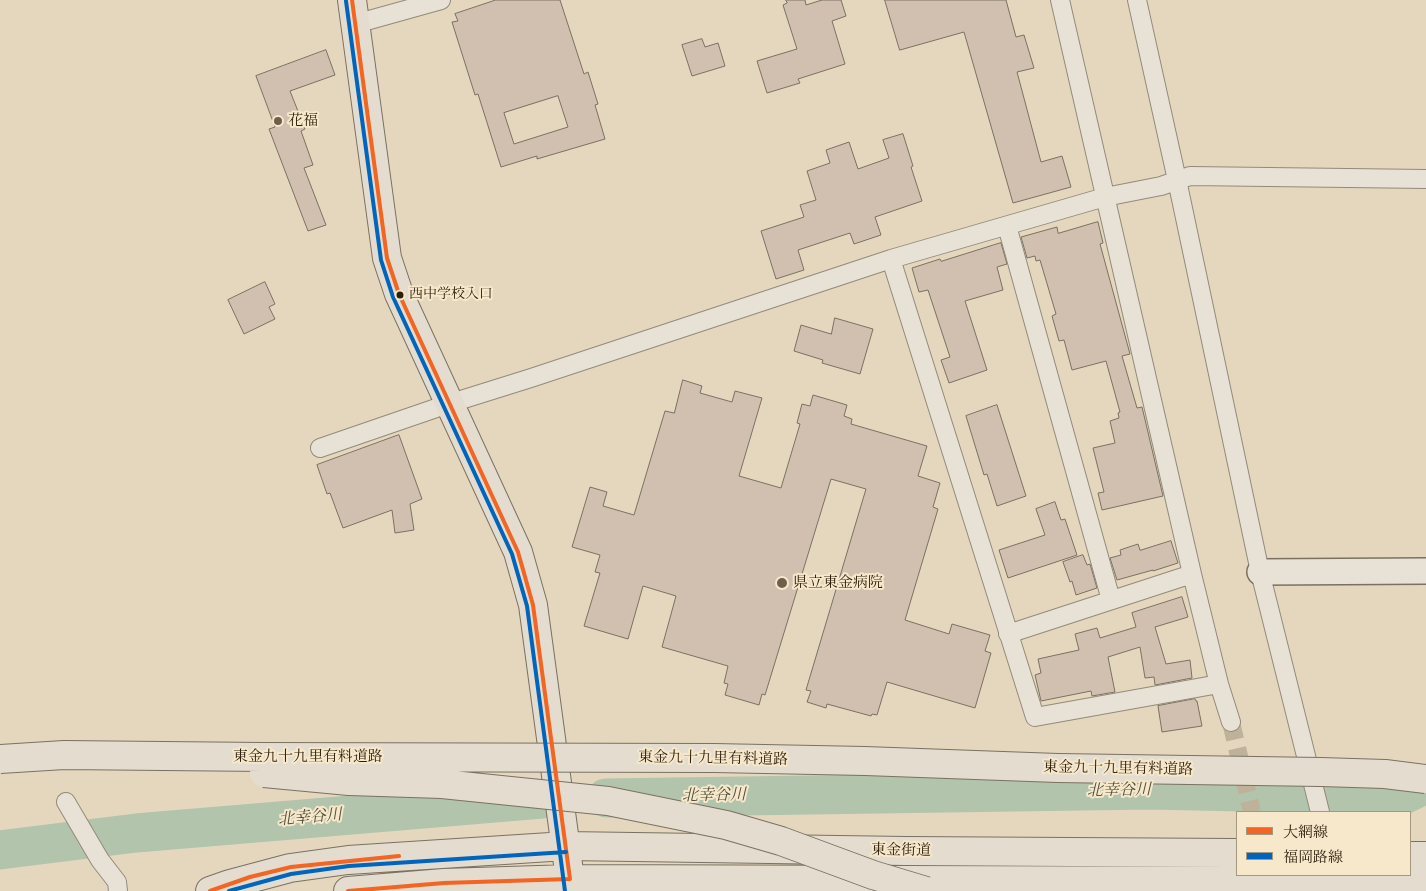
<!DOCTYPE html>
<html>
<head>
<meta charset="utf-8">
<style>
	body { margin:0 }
	#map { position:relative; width:1426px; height:891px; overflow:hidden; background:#e4d7be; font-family:"Libre Bodoni","Noto Serif JP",serif }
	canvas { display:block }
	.legend { position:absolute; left:1236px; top:811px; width:175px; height:65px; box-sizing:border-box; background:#f7e8cb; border:1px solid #a6987f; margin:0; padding:6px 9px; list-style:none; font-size:15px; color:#2d1f0d }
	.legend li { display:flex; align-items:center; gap:10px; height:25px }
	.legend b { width:25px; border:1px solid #a6987f }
</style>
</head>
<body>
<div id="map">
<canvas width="1426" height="891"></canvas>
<ul class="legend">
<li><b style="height:6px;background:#f26522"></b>大網線</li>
<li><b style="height:6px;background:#0065bd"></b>福岡路線</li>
</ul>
</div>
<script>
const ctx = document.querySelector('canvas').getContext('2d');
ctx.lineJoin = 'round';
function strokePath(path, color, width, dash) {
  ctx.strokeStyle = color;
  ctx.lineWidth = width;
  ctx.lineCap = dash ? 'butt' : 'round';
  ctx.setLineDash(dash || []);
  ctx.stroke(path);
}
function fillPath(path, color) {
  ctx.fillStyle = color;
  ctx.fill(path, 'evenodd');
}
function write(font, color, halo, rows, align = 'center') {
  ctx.font = font + ' "Libre Bodoni","Noto Serif JP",serif';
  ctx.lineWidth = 4;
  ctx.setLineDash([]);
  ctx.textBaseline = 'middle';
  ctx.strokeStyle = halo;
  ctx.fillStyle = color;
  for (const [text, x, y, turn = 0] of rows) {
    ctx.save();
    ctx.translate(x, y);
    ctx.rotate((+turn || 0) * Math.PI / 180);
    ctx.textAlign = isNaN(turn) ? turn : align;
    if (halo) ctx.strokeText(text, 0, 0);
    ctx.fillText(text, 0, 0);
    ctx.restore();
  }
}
strokePath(new Path2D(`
	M 606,798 L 1150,790 L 1333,794 L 1391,801 L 1426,784
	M 0,850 L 136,833 L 542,799`), '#b2c4ac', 39);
const building = new Path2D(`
	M 496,0 L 560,0 L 584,74 L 588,72 L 598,104 L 595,105 L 605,139 L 537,159 L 537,156 L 501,167 L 478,94 L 475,95 L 452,22 L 458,21 L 455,14 ZM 558,96 L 568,127 L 514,144 L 504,113 Z
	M 786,0 L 805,0 L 806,5 L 822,0 L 841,0 L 846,16 L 832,21 L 845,64 L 798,79 L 800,83 L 767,93 L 757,61 L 797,49 L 783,5 L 787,3 Z
	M 885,0 L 1006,0 L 1016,37 L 1024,35 L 1034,68 L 1017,72 L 1041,162 L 1062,156 L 1071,187 L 1013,203 L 964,32 L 900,50 Z
	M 702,39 L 705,47 L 718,43 L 725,66 L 692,76 L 682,45 Z
	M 326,50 L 335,75 L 290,91 L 305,129 L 301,131 L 313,165 L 304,168 L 326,225 L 308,231 L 269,129 L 275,127 L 256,76 Z
	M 903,134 L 913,166 L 911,167 L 922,201 L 875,217 L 881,235 L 854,244 L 850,233 L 798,250 L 804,270 L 776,279 L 761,231 L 804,217 L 800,205 L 816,200 L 807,171 L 830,163 L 826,150 L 849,142 L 858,169 L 889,158 L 883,140 Z
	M 1098,222 L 1103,243 L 1100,244 L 1130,354 L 1122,356 L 1137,408 L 1142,407 L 1163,496 L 1102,510 L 1098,493 L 1104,492 L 1093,448 L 1115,443 L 1110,421 L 1119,418 L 1118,413 L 1120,412 L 1106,361 L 1072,370 L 1064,340 L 1059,341 L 1052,316 L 1056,314 L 1040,260 L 1036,261 L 1035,256 L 1027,258 L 1021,237 L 1057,227 L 1058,233 Z
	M 1001,243 L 1007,264 L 997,267 L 1003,290 L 965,301 L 987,370 L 949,383 L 941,360 L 950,357 L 928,290 L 919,292 L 912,268 L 940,259 L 941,261 Z
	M 265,282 L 275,304 L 269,307 L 275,319 L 244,334 L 228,300 Z
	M 835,318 L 873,329 L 860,374 L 822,363 L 823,360 L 794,351 L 801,325 L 831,334 Z
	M 683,380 L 702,386 L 700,393 L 732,402 L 735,391 L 762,398 L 739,476 L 781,488 L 800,424 L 797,423 L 802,404 L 810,406 L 813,395 L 847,405 L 844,416 L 852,419 L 851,424 L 927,446 L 918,476 L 940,483 L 933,507 L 938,509 L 905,620 L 949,634 L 952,624 L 990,635 L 985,651 L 991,653 L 975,708 L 887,682 L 877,715 L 872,714 L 871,716 L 827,704 L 826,708 L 807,702 L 811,691 L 806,690 L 866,489 L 831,479 L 765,695 L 762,694 L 759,705 L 725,695 L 728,684 L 724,683 L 728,666 L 662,647 L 676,596 L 643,586 L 628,639 L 584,626 L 600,573 L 595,572 L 600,555 L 572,547 L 590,487 L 607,492 L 603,506 L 634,515 L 665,411 L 674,413 Z
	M 997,405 L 1026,496 L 997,506 L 987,474 L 984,475 L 966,416 Z
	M 399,435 L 422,499 L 410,504 L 414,530 L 395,533 L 392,510 L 343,528 L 330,493 L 327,494 L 317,465 Z
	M 1055,502 L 1061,520 L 1065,519 L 1077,555 L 1008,578 L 999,550 L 1045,535 L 1036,509 Z
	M 1171,541 L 1178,563 L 1153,571 L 1153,570 L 1117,580 L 1110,558 L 1121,555 L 1120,550 L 1138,544 L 1140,550 Z
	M 1083,555 L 1087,565 L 1090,564 L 1097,588 L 1076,595 L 1072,581 L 1070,582 L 1063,562 Z
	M 1182,597 L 1188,617 L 1155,627 L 1166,664 L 1190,660 L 1192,678 L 1155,685 L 1154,677 L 1145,678 L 1140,647 L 1108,657 L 1115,692 L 1092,696 L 1091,691 L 1041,701 L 1035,675 L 1041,673 L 1038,659 L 1079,650 L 1075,634 L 1097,628 L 1100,638 L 1136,627 L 1132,613 Z
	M 1195,699 L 1196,701 L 1197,701 L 1202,726 L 1162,732 L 1158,706 Z`);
fillPath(building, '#d1bfb0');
strokePath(building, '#7a7162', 1);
strokePath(new Path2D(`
	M 1231,722 L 1252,812`), '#bfb29b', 18, [18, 9]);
const street = new Path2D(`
	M 1060,0 L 1192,574 L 1219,684 L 1231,722
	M 1137,0 L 1177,180 L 1260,572 L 1320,812
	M 355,24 L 441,0
	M 1007,226 L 1111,600
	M 891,259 L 1035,717 L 1219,684
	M 320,448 L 448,404 L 531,378 L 891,259 L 1105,197 L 1161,186 L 1190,176 L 1426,179
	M 1008,634 L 1192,574
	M 66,802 L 100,860 L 117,882 L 118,891`);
const secondary = new Path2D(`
	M 1260,572 L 1426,571`);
const highway = new Path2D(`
	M 352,0 L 387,258 L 399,294 L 518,552 L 533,605 L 570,879
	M 1410,856 L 1426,856
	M 1362,880 L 1426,879
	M 210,891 L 230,884 L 290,868 L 348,860 L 566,846 L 906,851 L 1237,853
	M 348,891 L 444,883 L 570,879 L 1241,881`);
strokePath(street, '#938a7a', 20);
strokePath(secondary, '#7a7162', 28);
strokePath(highway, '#7a7162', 30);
strokePath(street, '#e8e1d5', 18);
strokePath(secondary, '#e8e1d5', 25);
strokePath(highway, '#e4dcce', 28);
const primaryBridge = new Path2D(`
	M 0,759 L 64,755 L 263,757 L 714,758 L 865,761 L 1058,768 L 1321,772 L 1385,774 L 1426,779
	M 264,773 L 349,781 L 442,784 L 608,801 L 726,825 L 781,841 L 873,875 L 926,891`);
const highwayBridge = new Path2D(`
	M 1241,881 L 1362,880`);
strokePath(primaryBridge, '#7a7162', 30, []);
strokePath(highwayBridge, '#7a7162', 30, []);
strokePath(primaryBridge, '#e4dcce', 28);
strokePath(highwayBridge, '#e4dcce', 28);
strokePath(new Path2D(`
	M 210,891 L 250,877 L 291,867 L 399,856
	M 348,891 L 444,883 L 570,879 L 533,605 L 518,552 L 399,294 L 387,258 L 352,0`), '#f26522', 4);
strokePath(new Path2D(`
	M 346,1 L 381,260 L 393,297 L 512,554 L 527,606 L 565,891
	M 229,891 L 291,874 L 349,866 L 566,852`), '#0065bd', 4);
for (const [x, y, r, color] of [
	[278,121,5,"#6d5f4b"],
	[400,295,4.5,"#2d1f0d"],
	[782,583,6,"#6d5f4b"]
]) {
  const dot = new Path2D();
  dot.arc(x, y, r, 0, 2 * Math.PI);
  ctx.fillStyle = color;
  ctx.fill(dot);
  strokePath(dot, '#f7e8cb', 2);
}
write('14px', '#2d1f0d', '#f7e8cb', [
	["西中学校入口",409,295]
], 'left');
write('15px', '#2d1f0d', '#f7e8cb', [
	["花福",288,121],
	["県立東金病院",793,583]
], 'left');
write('15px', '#2d1f0d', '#f7e8cb', [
	["東金九十九里有料道路",308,757],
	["東金九十九里有料道路",713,759,1],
	["東金九十九里有料道路",1118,769,1],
	["東金街道",901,851,1]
]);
write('italic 16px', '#4f4e3b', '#f7e8cb', [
	["北幸谷川",1119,791,-1],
	["北幸谷川",714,796,-1],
	["北幸谷川",310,818,-5]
]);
</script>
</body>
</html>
